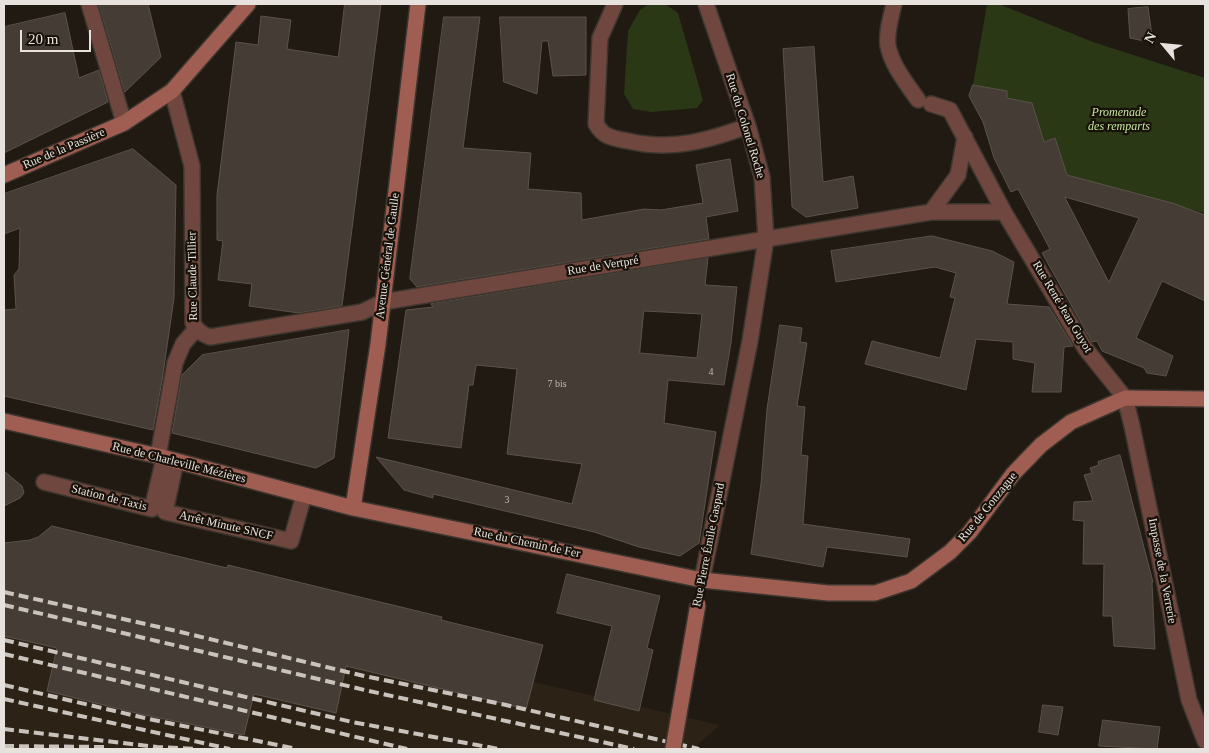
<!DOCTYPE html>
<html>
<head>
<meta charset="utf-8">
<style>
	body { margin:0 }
	#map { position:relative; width:1209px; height:753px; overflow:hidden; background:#201a12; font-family:Georgia,serif }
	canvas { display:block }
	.frame { position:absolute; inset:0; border:5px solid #e7e2dd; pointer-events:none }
	.north { position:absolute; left:1139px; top:20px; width:50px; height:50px; -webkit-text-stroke:4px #17110a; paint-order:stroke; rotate:298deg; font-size:14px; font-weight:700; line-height:20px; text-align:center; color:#e7e2dd }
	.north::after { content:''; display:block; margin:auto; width:18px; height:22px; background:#e7e2dd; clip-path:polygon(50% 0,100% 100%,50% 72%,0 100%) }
	.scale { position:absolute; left:20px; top:30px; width:71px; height:22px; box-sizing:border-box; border:2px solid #e7e2dd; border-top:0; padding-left:6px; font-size:15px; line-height:18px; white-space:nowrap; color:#e7e2dd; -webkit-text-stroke:4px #17110a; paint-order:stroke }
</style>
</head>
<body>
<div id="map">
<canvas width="1209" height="753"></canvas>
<div class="frame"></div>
<div class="north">N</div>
<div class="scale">20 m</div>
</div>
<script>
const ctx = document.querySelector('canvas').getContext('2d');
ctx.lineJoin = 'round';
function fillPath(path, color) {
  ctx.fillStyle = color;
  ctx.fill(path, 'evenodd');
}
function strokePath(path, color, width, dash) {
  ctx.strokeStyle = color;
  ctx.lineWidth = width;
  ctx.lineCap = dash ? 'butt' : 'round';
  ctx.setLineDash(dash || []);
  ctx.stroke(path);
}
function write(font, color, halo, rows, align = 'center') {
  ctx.font = font + ' Georgia,serif';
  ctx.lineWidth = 4.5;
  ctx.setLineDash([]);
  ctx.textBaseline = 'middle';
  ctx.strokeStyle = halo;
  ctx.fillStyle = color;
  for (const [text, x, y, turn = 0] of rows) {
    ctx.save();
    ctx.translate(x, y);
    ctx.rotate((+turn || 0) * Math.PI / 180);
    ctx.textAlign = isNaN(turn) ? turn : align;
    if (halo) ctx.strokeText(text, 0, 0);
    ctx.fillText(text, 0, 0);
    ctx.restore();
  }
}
fillPath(new Path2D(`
	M 4,565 L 283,632 L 286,625 L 720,725 L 693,749 L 4,749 Z`), '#2d2216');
fillPath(new Path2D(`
	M 649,4 L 665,4 L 678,13 L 703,100 L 697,108 L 652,112 L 633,109 L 624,94 L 628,31 L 640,10 Z
	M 987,4 L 999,4 L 1093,42 L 1205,78 L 1205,213 L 1067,175 L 1054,138 L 1044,142 L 1032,104 L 1007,98 L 1007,91 L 973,85 Z`), '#2a3816');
const building = new Path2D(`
	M 99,4 L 148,4 L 161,57 L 125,92 Z
	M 345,4 L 381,4 L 342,306 L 299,313 L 249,306 L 252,284 L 218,280 L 223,241 L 217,240 L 217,195 L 236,42 L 258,45 L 261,16 L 291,20 L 287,49 L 338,57 Z
	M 1148,7 L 1153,43 L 1130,38 L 1128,9 Z
	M 65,13 L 79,78 L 99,70 L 108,102 L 4,153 L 4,27 Z
	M 444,17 L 480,17 L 463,148 L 531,153 L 528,189 L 581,193 L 582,220 L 644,209 L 661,210 L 703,203 L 696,165 L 730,159 L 738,211 L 706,217 L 709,239 L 417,287 L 410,279 Z
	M 500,17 L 586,17 L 586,75 L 553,76 L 548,41 L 542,41 L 537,94 L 504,82 Z
	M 814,47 L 823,182 L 853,176 L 858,208 L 806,217 L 792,207 L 783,49 Z
	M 973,85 L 1007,91 L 1007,98 L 1032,103 L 1044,142 L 1055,138 L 1067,175 L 1172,203 L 1205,215 L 1205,301 L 1162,281 L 1136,338 L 1173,356 L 1166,376 L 1147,373 L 1144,368 L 1102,351 L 1097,341 L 1092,342 L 1042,253 L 1050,249 L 1018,189 L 1011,192 L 994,158 L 983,122 L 969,96 ZM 1065,197 L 1139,218 L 1109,282 Z
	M 133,149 L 176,185 L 174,298 L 162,381 L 153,430 L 4,396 L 4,310 L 16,309 L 14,275 L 19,269 L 20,228 L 4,234 L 4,194 Z
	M 932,236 L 992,251 L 1014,262 L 1007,304 L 1049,307 L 1073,346 L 1064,347 L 1061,392 L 1032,392 L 1035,363 L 1013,359 L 1013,342 L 976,339 L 966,390 L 865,364 L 872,341 L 940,358 L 955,298 L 950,297 L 956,273 L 935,267 L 836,282 L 831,251 Z
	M 708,258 L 705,285 L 737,287 L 731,343 L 724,385 L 668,380 L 664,423 L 716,432 L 699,543 L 680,556 L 639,547 L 594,532 L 433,494 L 433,498 L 404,490 L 376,457 L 572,504 L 582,464 L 507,454 L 517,369 L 476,365 L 473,385 L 469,385 L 461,448 L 388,438 L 406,310 L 433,307 L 431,304 ZM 644,311 L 702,314 L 697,358 L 640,353 Z
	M 780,325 L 802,328 L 800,342 L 807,343 L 797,406 L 805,407 L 801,455 L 808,456 L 803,524 L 910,539 L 907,557 L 827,547 L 823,567 L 751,554 L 761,484 L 767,409 Z
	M 349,330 L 334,458 L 316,468 L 172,433 L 182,375 L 202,355 Z
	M 1120,455 L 1153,582 L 1152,582 L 1155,649 L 1114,646 L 1112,616 L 1103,616 L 1104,564 L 1083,564 L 1084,521 L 1073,520 L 1074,502 L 1093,501 L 1084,475 L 1092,473 L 1090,468 L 1099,465 L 1098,462 Z
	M 4,471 L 22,486 L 24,493 L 20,498 L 4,506 Z
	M 52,526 L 227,568 L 228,565 L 442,617 L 441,620 L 543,645 L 526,709 L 346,666 L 336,713 L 254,694 L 244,735 L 140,714 L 47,691 L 57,648 L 4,636 L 4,543 L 30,540 L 38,537 Z
	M 567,574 L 660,596 L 647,648 L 653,650 L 639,711 L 594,700 L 612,626 L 557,613 Z
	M 1043,705 L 1063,707 L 1058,735 L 1039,732 Z
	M 1103,720 L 1160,727 L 1157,749 L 1099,746 Z`);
fillPath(building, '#453d35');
strokePath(building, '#5b534b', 1);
const street = new Path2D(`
	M 89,4 L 124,123
	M 615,4 L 600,38 L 596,124 C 604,138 613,138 628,141 C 671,151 707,141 748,126
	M 894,4 C 891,17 886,33 888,46 C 892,66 907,84 918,100
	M 172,91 L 192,166 L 193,323 C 197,331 202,334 210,337 L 362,312 L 383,302 L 931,212 L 1004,212
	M 931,104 L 950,110 L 1004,212 L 1085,348 L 1125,398 L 1132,426 L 1189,700 L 1205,741
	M 931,212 L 958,175 L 965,137
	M 158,456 L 175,363 L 183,344 L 196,329
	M 176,461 L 165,512 L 291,541 L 304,495
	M 44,482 L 152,509 L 164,458
	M 702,580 L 750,341 L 766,239 L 762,177 L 748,126 L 706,4`);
const secondary = new Path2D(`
	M 4,175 L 124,123 L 172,91 L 248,4
	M 4,421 L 158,456 L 353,508 L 702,580 L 828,593 L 875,593 L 911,581 L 950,552 L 970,532 L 1013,474 L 1041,445 L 1071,422 L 1125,398 L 1205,399
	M 353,508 L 378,344 L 418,4`);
strokePath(street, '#3c362e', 18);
strokePath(secondary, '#3c362e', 18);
strokePath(street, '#70473e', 15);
strokePath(secondary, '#a05e52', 15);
strokePath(new Path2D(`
	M 4,592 L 172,630 L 364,676 L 506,705 L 699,749
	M 4,605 L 369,691 L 634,749
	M 4,640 L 352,722 L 499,749
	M 4,654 L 407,749
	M 4,685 L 149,719 L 297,749
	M 4,699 L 230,749
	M 4,729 L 157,747 L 198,749
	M 4,746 L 104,747`), '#c9c3be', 4, [10, 5]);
const secondaryBridge = new Path2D(`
	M 673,749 L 698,604`);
strokePath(secondaryBridge, '#3c362e', 18, []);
strokePath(secondaryBridge, '#a05e52', 15);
write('10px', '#beb9b3', null, [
	["4",711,372],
	["7 bis",557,384],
	["3",507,500]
]);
write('italic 12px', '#c5e69d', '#17110a', [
	["Promenade",1119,113],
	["des remparts",1119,127]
]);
write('12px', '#e7e2dd', '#17110a', [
	["Rue du Colonel Roche",745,126,73],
	["Rue de la Passière",64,149,-23],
	["Avenue Général de Gaulle",388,256,-83],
	["Rue de Vertpré",603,266,-9],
	["Rue Claude Tillier",193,276,-91],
	["Rue René Jean Guyot",1062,307,59],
	["Rue de Charleville Mézières",179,463,14],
	["Station de Taxis",109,498,14],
	["Rue de Gonzague",988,507,-51],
	["Arrêt Minute SNCF",226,526,13],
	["Rue du Chemin de Fer",527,543,12],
	["Rue Pierre Émile Gaspard",709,545,-79],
	["Impasse de la Verrerie",1162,571,79]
]);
</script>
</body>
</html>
